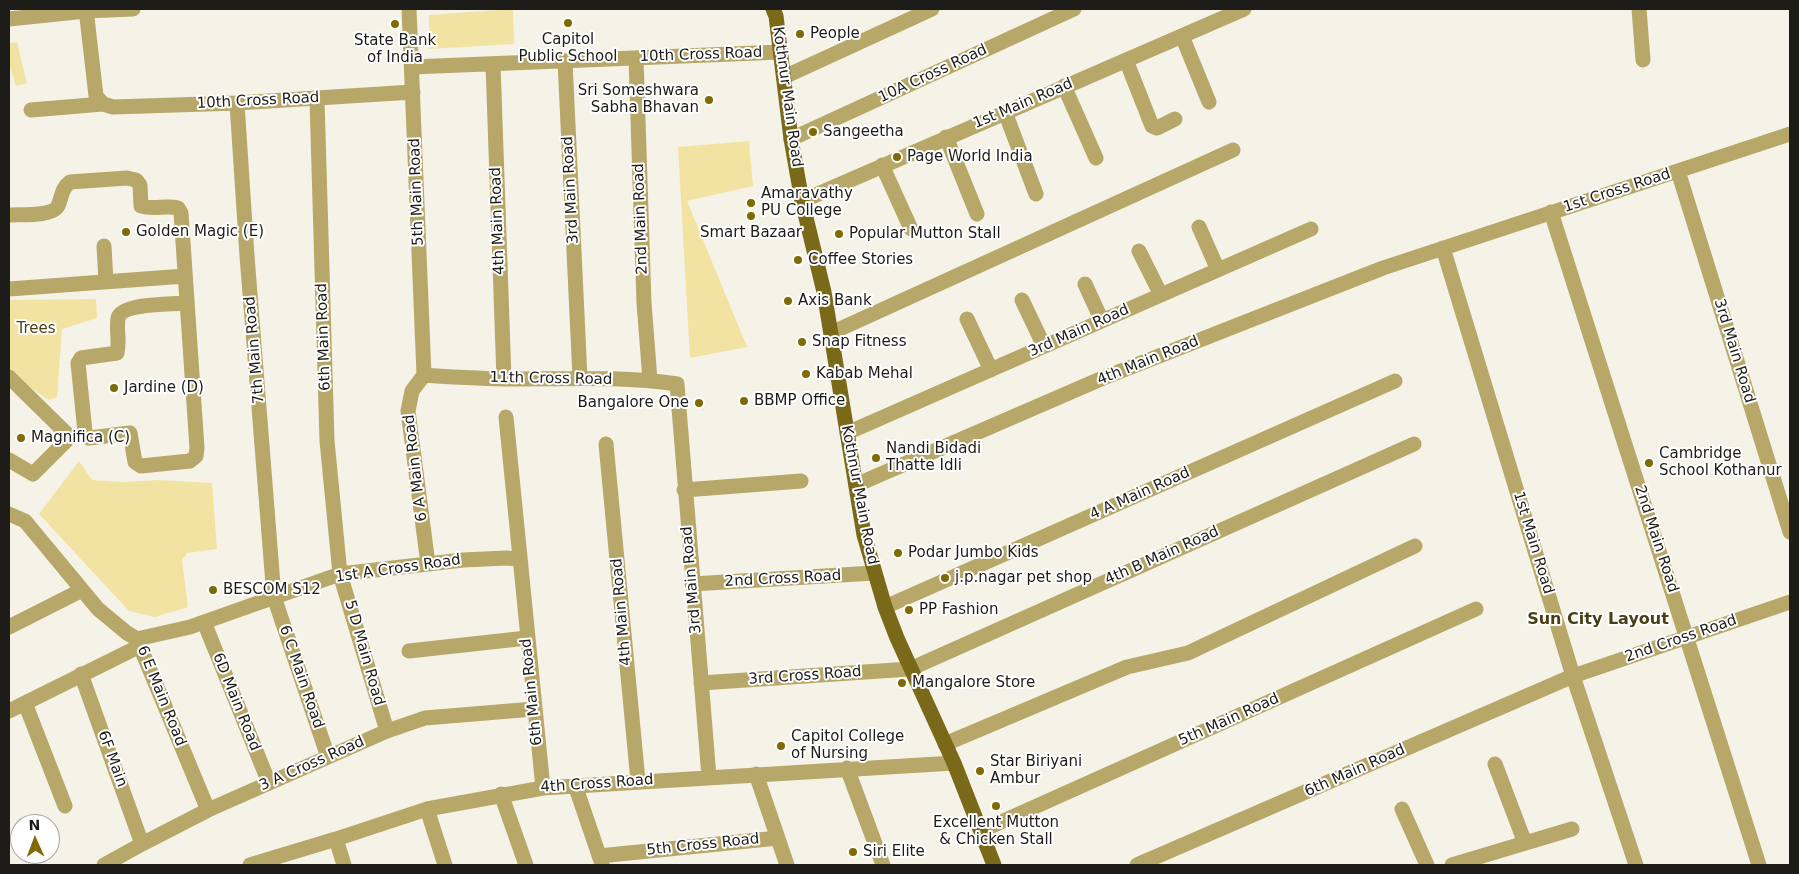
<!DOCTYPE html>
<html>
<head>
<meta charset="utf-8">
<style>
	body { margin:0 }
	#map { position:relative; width:1799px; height:874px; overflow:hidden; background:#f5f2e8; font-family:"DejaVu Sans",sans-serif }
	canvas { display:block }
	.frame { position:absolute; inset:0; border:10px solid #1d1c18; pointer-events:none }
	.north { position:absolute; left:10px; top:814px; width:50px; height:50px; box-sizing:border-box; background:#fff; border:1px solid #a5a4a3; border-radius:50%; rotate:358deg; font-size:14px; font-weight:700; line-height:20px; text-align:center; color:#1d1c18 }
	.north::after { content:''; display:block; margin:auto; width:18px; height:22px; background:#7f6a03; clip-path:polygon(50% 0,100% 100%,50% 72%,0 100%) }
</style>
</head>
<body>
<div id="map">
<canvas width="1799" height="874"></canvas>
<div class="frame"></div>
<div class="north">N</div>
</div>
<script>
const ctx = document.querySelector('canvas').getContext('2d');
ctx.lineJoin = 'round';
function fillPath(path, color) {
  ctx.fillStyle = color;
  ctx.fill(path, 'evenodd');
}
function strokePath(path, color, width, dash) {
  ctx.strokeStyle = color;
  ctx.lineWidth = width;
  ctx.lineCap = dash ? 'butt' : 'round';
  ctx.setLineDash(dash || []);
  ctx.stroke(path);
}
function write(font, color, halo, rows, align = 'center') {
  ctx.font = font + ' "DejaVu Sans",sans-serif';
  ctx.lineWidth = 4;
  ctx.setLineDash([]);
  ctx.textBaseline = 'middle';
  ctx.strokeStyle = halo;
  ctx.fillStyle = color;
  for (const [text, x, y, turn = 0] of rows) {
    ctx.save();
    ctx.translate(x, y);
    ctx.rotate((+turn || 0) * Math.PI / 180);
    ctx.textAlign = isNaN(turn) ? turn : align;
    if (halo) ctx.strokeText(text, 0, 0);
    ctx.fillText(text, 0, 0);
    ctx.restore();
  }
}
fillPath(new Path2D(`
	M 513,9 L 514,44 L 429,49 L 429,15 Z
	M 17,42 L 27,83 L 16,86 L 9,65 L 9,43 Z
	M 749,141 L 753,186 L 687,201 L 747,347 L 690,358 L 678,147 Z
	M 96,299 L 97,318 L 62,329 L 57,397 L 49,400 L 17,379 L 9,369 L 9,300 Z
	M 79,461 L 92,480 L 124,482 L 158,480 L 212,483 L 217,549 L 187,553 L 182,560 L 188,607 L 155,617 L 129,611 L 39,514 Z`), '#f3e3a2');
strokePath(new Path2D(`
	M 86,9 L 96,96 L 103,104
	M 409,9 L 424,375
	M 1639,9 L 1643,60
	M 9,19 L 86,11 L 133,9
	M 1182,36 L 1209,102
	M 636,58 L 644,303 L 650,380
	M 1126,60 L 1152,126 L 1157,128 L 1175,119
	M 565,61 L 580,378
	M 493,64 L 504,379
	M 412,67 L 781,52
	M 784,77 L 932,9
	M 1064,86 L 1096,158
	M 317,99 L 327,441 L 340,574 L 387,731
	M 237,103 L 247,256 L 274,597 L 328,757
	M 31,110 L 103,104 L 113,107 L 237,103 L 413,92
	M 1005,112 L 1036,194
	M 946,137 L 977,214
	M 791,139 L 1074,9
	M 882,165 L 911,229
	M 1678,171 L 1790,532
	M 802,201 L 1244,9
	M 1551,212 L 1759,865
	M 9,215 C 20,214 52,217 58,206 C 62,197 61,189 70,182 L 127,178 L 136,180 L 140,185 L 141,206 C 153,210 166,205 178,208 L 181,213 L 197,448 L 196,456 L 190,461 L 141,466 L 135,462 L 130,433 L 89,438 L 85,432 L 78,363 L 81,358 L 117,353 C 120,341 116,330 118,318 C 122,303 173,304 187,303
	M 1199,227 L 1218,270
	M 104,246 L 106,282
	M 1443,248 L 1573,676 L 1636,865
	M 1139,251 L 1161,295
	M 1085,284 L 1102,321
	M 9,289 L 185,276
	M 1022,300 L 1044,346
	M 967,319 L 991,370
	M 831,333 L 1233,150
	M 424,375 C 454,377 483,379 512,379 C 567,379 622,376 677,384 L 709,777
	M 424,375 L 412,391 L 408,411 L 428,564
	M 9,377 L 67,434 L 66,441 L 33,474 L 9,460
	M 506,417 L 543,788
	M 847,433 L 1311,229
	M 606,444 L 638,781
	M 856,485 L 1103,378 L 1383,268 L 1790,134
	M 684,490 L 801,481
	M 9,514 L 25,521 L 98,609 L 127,633 L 137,639 L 208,810
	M 692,584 L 874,573
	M 885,607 L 1395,381
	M 204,622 L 269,783
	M 9,627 L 82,590
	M 137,639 L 190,627 L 340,574 L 463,560 L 506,558 L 519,559
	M 409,651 L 527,638
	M 81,674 L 142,844
	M 701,683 L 910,669 L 1414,444
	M 25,703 L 65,806
	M 9,711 L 136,648 L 140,645
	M 945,744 L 1127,667 L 1188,653 L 1415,546
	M 1495,764 L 1525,843
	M 847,768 L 883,865
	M 756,774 L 787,865
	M 575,785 L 602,864
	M 501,794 L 526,865
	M 427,809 L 445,865
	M 1402,809 L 1427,865
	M 981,831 L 1476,609
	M 336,839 L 344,865
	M 599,856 L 778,838
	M 104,865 L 142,844 L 208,810 L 387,731 L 425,718 L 534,709
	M 250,865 L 336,839 L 427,809 L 543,788 L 954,763
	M 1137,865 L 1573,676 L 1790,602
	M 1452,865 L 1572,829`), '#b7a768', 15);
strokePath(new Path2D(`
	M 773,9 L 776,16 L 791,139 L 802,201 L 824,292 L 864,535 L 885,607 L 897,638 L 954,763 L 994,865`), '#7b691a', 15);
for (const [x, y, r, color] of [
	[568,23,5,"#7f6a03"],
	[395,24,5,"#7f6a03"],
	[800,34,5,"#7f6a03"],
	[709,100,5,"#7f6a03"],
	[813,132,5,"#7f6a03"],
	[897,157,5,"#7f6a03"],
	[751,203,5,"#7f6a03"],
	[751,216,5,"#7f6a03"],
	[126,232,5,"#7f6a03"],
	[839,234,5,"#7f6a03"],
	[798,260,5,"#7f6a03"],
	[788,301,5,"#7f6a03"],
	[802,342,5,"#7f6a03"],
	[806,374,5,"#7f6a03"],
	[114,388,5,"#7f6a03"],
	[744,401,5,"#7f6a03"],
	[699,403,5,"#7f6a03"],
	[21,438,5,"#7f6a03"],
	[876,458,5,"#7f6a03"],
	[1649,463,5,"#7f6a03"],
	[898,553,5,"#7f6a03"],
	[945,578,5,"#7f6a03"],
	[213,590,5,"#7f6a03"],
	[909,610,5,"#7f6a03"],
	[902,683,5,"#7f6a03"],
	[781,746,5,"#7f6a03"],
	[980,771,5,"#7f6a03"],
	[996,806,5,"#7f6a03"],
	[853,852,5,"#7f6a03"]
]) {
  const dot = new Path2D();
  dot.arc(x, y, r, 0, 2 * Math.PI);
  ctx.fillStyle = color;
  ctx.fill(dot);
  strokePath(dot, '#fff', 2);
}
write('15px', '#1d1c18', '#fff', [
	["People",810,34],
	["Capitol",568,40,"center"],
	["Public School",568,57,"center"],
	["State Bank",395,41,"center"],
	["of India",395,58,"center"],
	["Sri Someshwara",699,91,"right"],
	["Sabha Bhavan",699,108,"right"],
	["Sangeetha",823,132],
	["Page World India",907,157],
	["Amaravathy",761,194],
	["PU College",761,211],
	["Golden Magic (E)",136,232],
	["Smart Bazaar",751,233,"center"],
	["Popular Mutton Stall",849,234],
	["Coffee Stories",808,260],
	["Axis Bank",798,301],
	["Snap Fitness",812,342],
	["Kabab Mehal",816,374],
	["Jardine (D)",124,388],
	["BBMP Office",754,401],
	["Bangalore One",689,403,"right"],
	["Magnifica (C)",31,438],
	["Nandi Bidadi",886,449],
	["Thatte Idli",886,466],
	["Cambridge",1659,454],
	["School Kothanur",1659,471],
	["Podar Jumbo Kids",908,553],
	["j.p.nagar pet shop",955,578],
	["BESCOM S12",223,590],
	["PP Fashion",919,610],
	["Mangalore Store",912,683],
	["Capitol College",791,737],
	["of Nursing",791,754],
	["Star Biriyani",990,762],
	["Ambur",990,779],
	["Excellent Mutton",996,823,"center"],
	["& Chicken Stall",996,840,"center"],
	["Siri Elite",863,852]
], 'left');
write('15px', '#1d1c18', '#fff', [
	["10th Cross Road",701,55,-2],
	["10A Cross Road",933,74,-25],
	["Kothnur Main Road",787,97,82],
	["10th Cross Road",258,101,-3],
	["1st Main Road",1023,104,-23],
	["3rd Main Road",571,190,-93],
	["1st Cross Road",1617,191,-18],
	["5th Main Road",417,192,-92],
	["2nd Main Road",641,219,-92],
	["4th Main Road",498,221,-92],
	["3rd Main Road",1079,331,-24],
	["6th Main Road",324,337,-92],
	["7th Main Road",255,350,-95],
	["3rd Main Road",1734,351,73],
	["4th Main Road",1148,361,-22],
	["11th Cross Road",551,379,1],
	["6 A Main Road",416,468,-97],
	["4 A Main Road",1140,494,-24],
	["Kothnur Main Road",859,495,79],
	["2nd Main Road",1656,539,72],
	["1st Main Road",1533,543,73],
	["4th B Main Road",1162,556,-24],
	["1st A Cross Road",398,569,-8],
	["2nd Cross Road",783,579,-3],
	["3rd Main Road",692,580,-95],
	["4th Main Road",622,612,-95],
	["2nd Cross Road",1681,639,-19],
	["5 D Main Road",364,653,74],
	["3rd Cross Road",805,676,-4],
	["6 C Main Road",301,677,71],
	["6th Main Road",532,692,-96],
	["6 E Main Road",161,696,68],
	["6D Main Road",236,702,68],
	["5th Main Road",1229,720,-24],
	["6F Main",112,759,70],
	["3 A Cross Road",312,764,-24],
	["6th Main Road",1355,771,-24],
	["4th Cross Road",597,784,-4],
	["5th Cross Road",703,845,-6]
]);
write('15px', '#4d4215', '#fff', [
	["Trees",36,329]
]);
write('bold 16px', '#493f16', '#fff', [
	["Sun City Layout",1598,620]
]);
</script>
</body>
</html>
